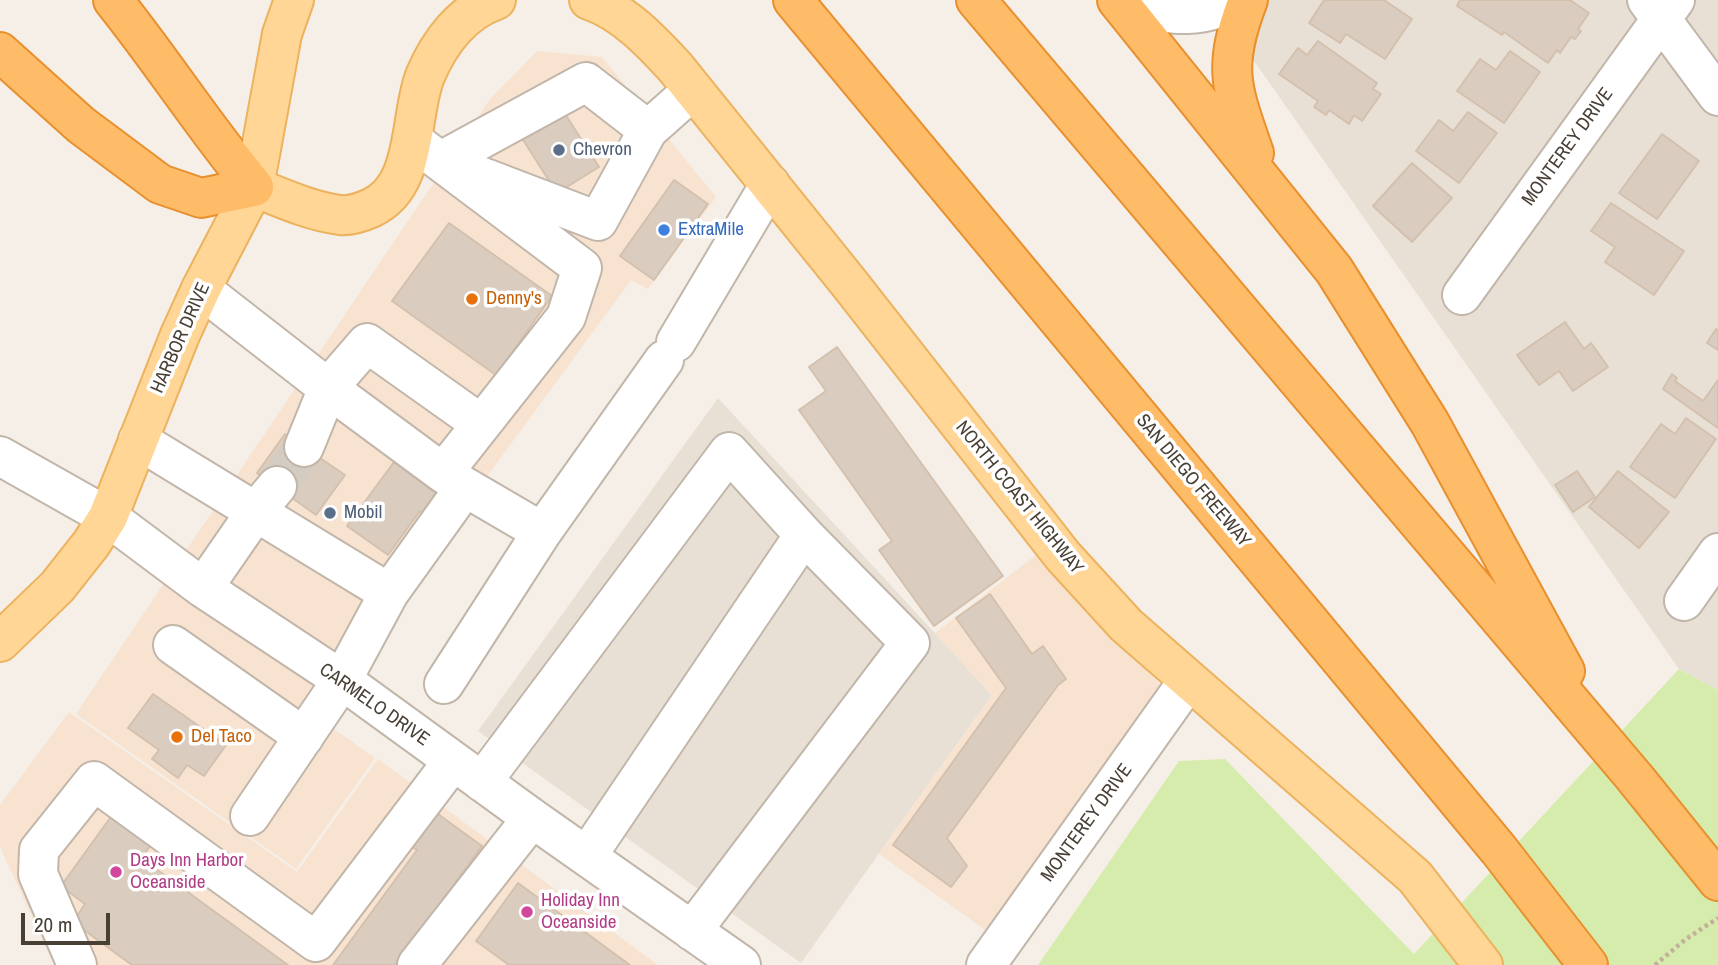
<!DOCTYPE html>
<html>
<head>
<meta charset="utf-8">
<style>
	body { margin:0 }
	#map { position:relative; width:1718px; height:965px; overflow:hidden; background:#f5efe7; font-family:"Archivo Narrow",sans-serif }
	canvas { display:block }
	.scale { position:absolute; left:21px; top:913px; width:89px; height:32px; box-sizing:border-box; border:4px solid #483f35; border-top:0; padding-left:9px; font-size:21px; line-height:24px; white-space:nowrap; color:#483f35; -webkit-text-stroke:5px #fff; paint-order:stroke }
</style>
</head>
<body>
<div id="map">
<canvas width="1718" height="965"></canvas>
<div class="scale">20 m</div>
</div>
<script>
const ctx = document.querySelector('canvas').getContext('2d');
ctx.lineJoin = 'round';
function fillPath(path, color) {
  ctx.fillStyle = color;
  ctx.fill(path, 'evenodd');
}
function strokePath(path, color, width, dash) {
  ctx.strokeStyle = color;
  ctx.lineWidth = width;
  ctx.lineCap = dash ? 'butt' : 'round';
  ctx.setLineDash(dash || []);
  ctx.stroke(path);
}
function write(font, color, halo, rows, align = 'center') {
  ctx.font = font + ' "Archivo Narrow",sans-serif';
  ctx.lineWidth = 7;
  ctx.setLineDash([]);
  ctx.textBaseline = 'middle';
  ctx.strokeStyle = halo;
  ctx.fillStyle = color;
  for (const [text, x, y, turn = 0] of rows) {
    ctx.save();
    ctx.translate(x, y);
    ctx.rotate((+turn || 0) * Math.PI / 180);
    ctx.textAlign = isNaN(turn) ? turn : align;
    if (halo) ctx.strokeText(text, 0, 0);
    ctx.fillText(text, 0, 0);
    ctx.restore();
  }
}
fillPath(new Path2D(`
	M 1198,0 L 1718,0 L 1718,690 L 1679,669 L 1257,65 Z
	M 718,398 L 992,695 L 801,963 L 478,731 Z`), '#e9e0d5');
fillPath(new Path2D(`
	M 537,51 L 602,57 L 716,197 L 648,289 L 631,280 L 313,714 L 375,758 L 296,869 L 76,714 L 490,99 Z
	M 1036,555 L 1167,692 L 991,934 L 879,854 L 992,695 L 935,633 Z
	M 69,712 L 297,872 L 378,759 L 658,965 L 54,965 L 0,847 L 0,805 Z`), '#f8e3d1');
fillPath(new Path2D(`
	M 1679,669 L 1718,690 L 1718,965 L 1038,965 L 1179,761 L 1225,759 L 1414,954 Z`), '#d6ecad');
const building = new Path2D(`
	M 1324,0 L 1384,0 L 1412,19 L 1385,59 L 1346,34 L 1340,43 L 1309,23 Z
	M 1460,0 L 1570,0 L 1589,13 L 1578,29 L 1581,31 L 1575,39 L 1571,37 L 1560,53 L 1557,50 L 1548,63 L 1504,32 L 1502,35 L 1457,6 Z
	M 1318,41 L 1377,83 L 1373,89 L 1381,94 L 1362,121 L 1354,115 L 1349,124 L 1329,110 L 1326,115 L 1314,107 L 1318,101 L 1279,74 L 1298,48 L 1307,55 Z
	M 1510,51 L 1540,72 L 1504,123 L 1457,91 L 1480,59 L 1496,70 Z
	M 560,106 L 599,167 L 557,193 L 518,132 Z
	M 1468,112 L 1497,133 L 1459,183 L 1416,151 L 1439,120 L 1453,131 Z
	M 1662,134 L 1699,161 L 1657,219 L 1619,193 Z
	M 1412,163 L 1452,198 L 1412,242 L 1373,206 Z
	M 674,180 L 708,204 L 654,280 L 620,256 Z
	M 1611,203 L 1684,251 L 1654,295 L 1605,262 L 1615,247 L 1591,231 Z
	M 449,223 L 552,296 L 496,375 L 392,301 Z
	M 1565,322 L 1584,349 L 1591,343 L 1608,367 L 1573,391 L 1559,371 L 1539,385 L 1517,355 Z
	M 1716,329 L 1718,330 L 1718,350 L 1707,343 Z
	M 837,347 L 1003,576 L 934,626 L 879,550 L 892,541 L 799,410 L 826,391 L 809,367 Z
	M 1672,374 L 1677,378 L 1675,381 L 1703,401 L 1718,380 L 1718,428 L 1663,389 Z
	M 1686,418 L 1716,439 L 1675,498 L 1630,467 L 1661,424 L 1675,434 Z
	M 285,434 L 345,475 L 316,515 L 257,473 Z
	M 394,462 L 441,497 L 426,516 L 420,511 L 388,555 L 347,526 Z
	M 1577,471 L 1595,497 L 1573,512 L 1555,485 Z
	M 1618,471 L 1669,512 L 1639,548 L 1589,507 Z
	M 990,594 L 1032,654 L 1043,646 L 1066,679 L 1058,685 L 947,838 L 967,866 L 951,887 L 893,845 L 1006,688 L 956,618 Z
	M 153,694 L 226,745 L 204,776 L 187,765 L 178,778 L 152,759 L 159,750 L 128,728 Z
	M 118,807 L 158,836 L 141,858 L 288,965 L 132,965 L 73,922 L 85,904 L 61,886 Z
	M 431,809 L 482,846 L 395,965 L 333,965 L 417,850 L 406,843 Z
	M 518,883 L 630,965 L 509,965 L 476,941 Z`);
fillPath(building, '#daccbf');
strokePath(building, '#d3c1ae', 2);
strokePath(new Path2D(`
	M 277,486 L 304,447`), '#d2ccc3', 38, [38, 19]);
const minor = new Path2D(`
	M 1647,0 L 1718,96
	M 1124,8 C 1162,13 1201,22 1235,0
	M 441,161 L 586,82 L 648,130 L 693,90
	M 480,176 L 598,221 L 648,130
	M 201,289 L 328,388 L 367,343 L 481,424
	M 1462,295 L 1675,0
	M 676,342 L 770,184
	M 138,440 L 389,593
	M 304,447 L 328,388 L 443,473
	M 0,456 L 108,517 L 203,588 L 342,680 L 532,818 L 741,965
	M 465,487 L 542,532 L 664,360
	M 203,588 L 257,510 L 277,486
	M 1684,601 L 1718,553
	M 173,645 L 304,737
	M 444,684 L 542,532
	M 482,782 L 729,452 L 804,535 L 910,643 L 692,931
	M 250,816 L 342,680 L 389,593 L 465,487 L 443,473 L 566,317 L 582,268 L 412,140
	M 587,856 L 804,535
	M 77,965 L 38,874 L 39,850 L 94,781 L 316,942 L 453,761
	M 417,965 L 532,818
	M 986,965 L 1188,681`);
const major = new Path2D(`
	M 589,0 C 624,12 651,41 675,67 L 849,283 L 1063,556 L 1126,625 L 1415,877 L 1483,965
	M 254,187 C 282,198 310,211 340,215 C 350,216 362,212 371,208 C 419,186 409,117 425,76 C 439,43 462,12 496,0
	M 0,642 L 57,587 L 91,544 L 108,517 L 180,335 L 201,289 L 254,187 L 282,34 L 294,0`);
const highway = new Path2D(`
	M 793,0 L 1499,850 L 1588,965
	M 976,0 L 1635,778 L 1718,881
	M 1117,0 L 1334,270 L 1430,423 L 1565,671
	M 1248,0 C 1222,68 1231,87 1254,153
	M 0,52 L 81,125 L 160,184 L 201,198 L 254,187 C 204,127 162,61 113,0`);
strokePath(minor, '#c1b6a9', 42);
strokePath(major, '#ecb25e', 42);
strokePath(highway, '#e88f2e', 42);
strokePath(new Path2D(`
	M 1655,965 L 1686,939 L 1718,918`), '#c4b099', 4.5, [3.5, 3.5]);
strokePath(minor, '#fff', 38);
strokePath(major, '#ffd696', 38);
strokePath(highway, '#ffbc68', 38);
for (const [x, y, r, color] of [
	[559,150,7,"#5c6f8a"],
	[664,230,7,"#3f7fe0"],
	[472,299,7,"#e8710a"],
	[330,513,7,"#5c6f8a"],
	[177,737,7,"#e8710a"],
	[116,872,7,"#d1479c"],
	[527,912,7,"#d1479c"]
]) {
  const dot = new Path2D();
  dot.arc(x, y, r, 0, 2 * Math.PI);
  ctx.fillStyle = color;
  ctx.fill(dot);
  strokePath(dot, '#fff', 2.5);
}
write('19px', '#483f35', '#fff', [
	["MONTEREY DRIVE",1568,147,-54],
	["HARBOR DRIVE",181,338,-66],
	["SAN DIEGO FREEWAY",1193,481,50],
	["NORTH COAST HIGHWAY",1019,498,51],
	["CARMELO DRIVE",374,705,35],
	["MONTEREY DRIVE",1087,823,-54]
]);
write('19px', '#4e5e75', '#fff', [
	["Chevron",573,150],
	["Mobil",344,513]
], 'left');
write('19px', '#366cbe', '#fff', [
	["ExtraMile",678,230]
], 'left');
write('19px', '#c56008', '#fff', [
	["Denny's",486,299],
	["Del Taco",191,737]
], 'left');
write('19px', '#b23c85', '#fff', [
	["Days Inn Harbor",130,861],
	["Oceanside",130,883],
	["Holiday Inn",541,901],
	["Oceanside",541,923]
], 'left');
</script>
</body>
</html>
